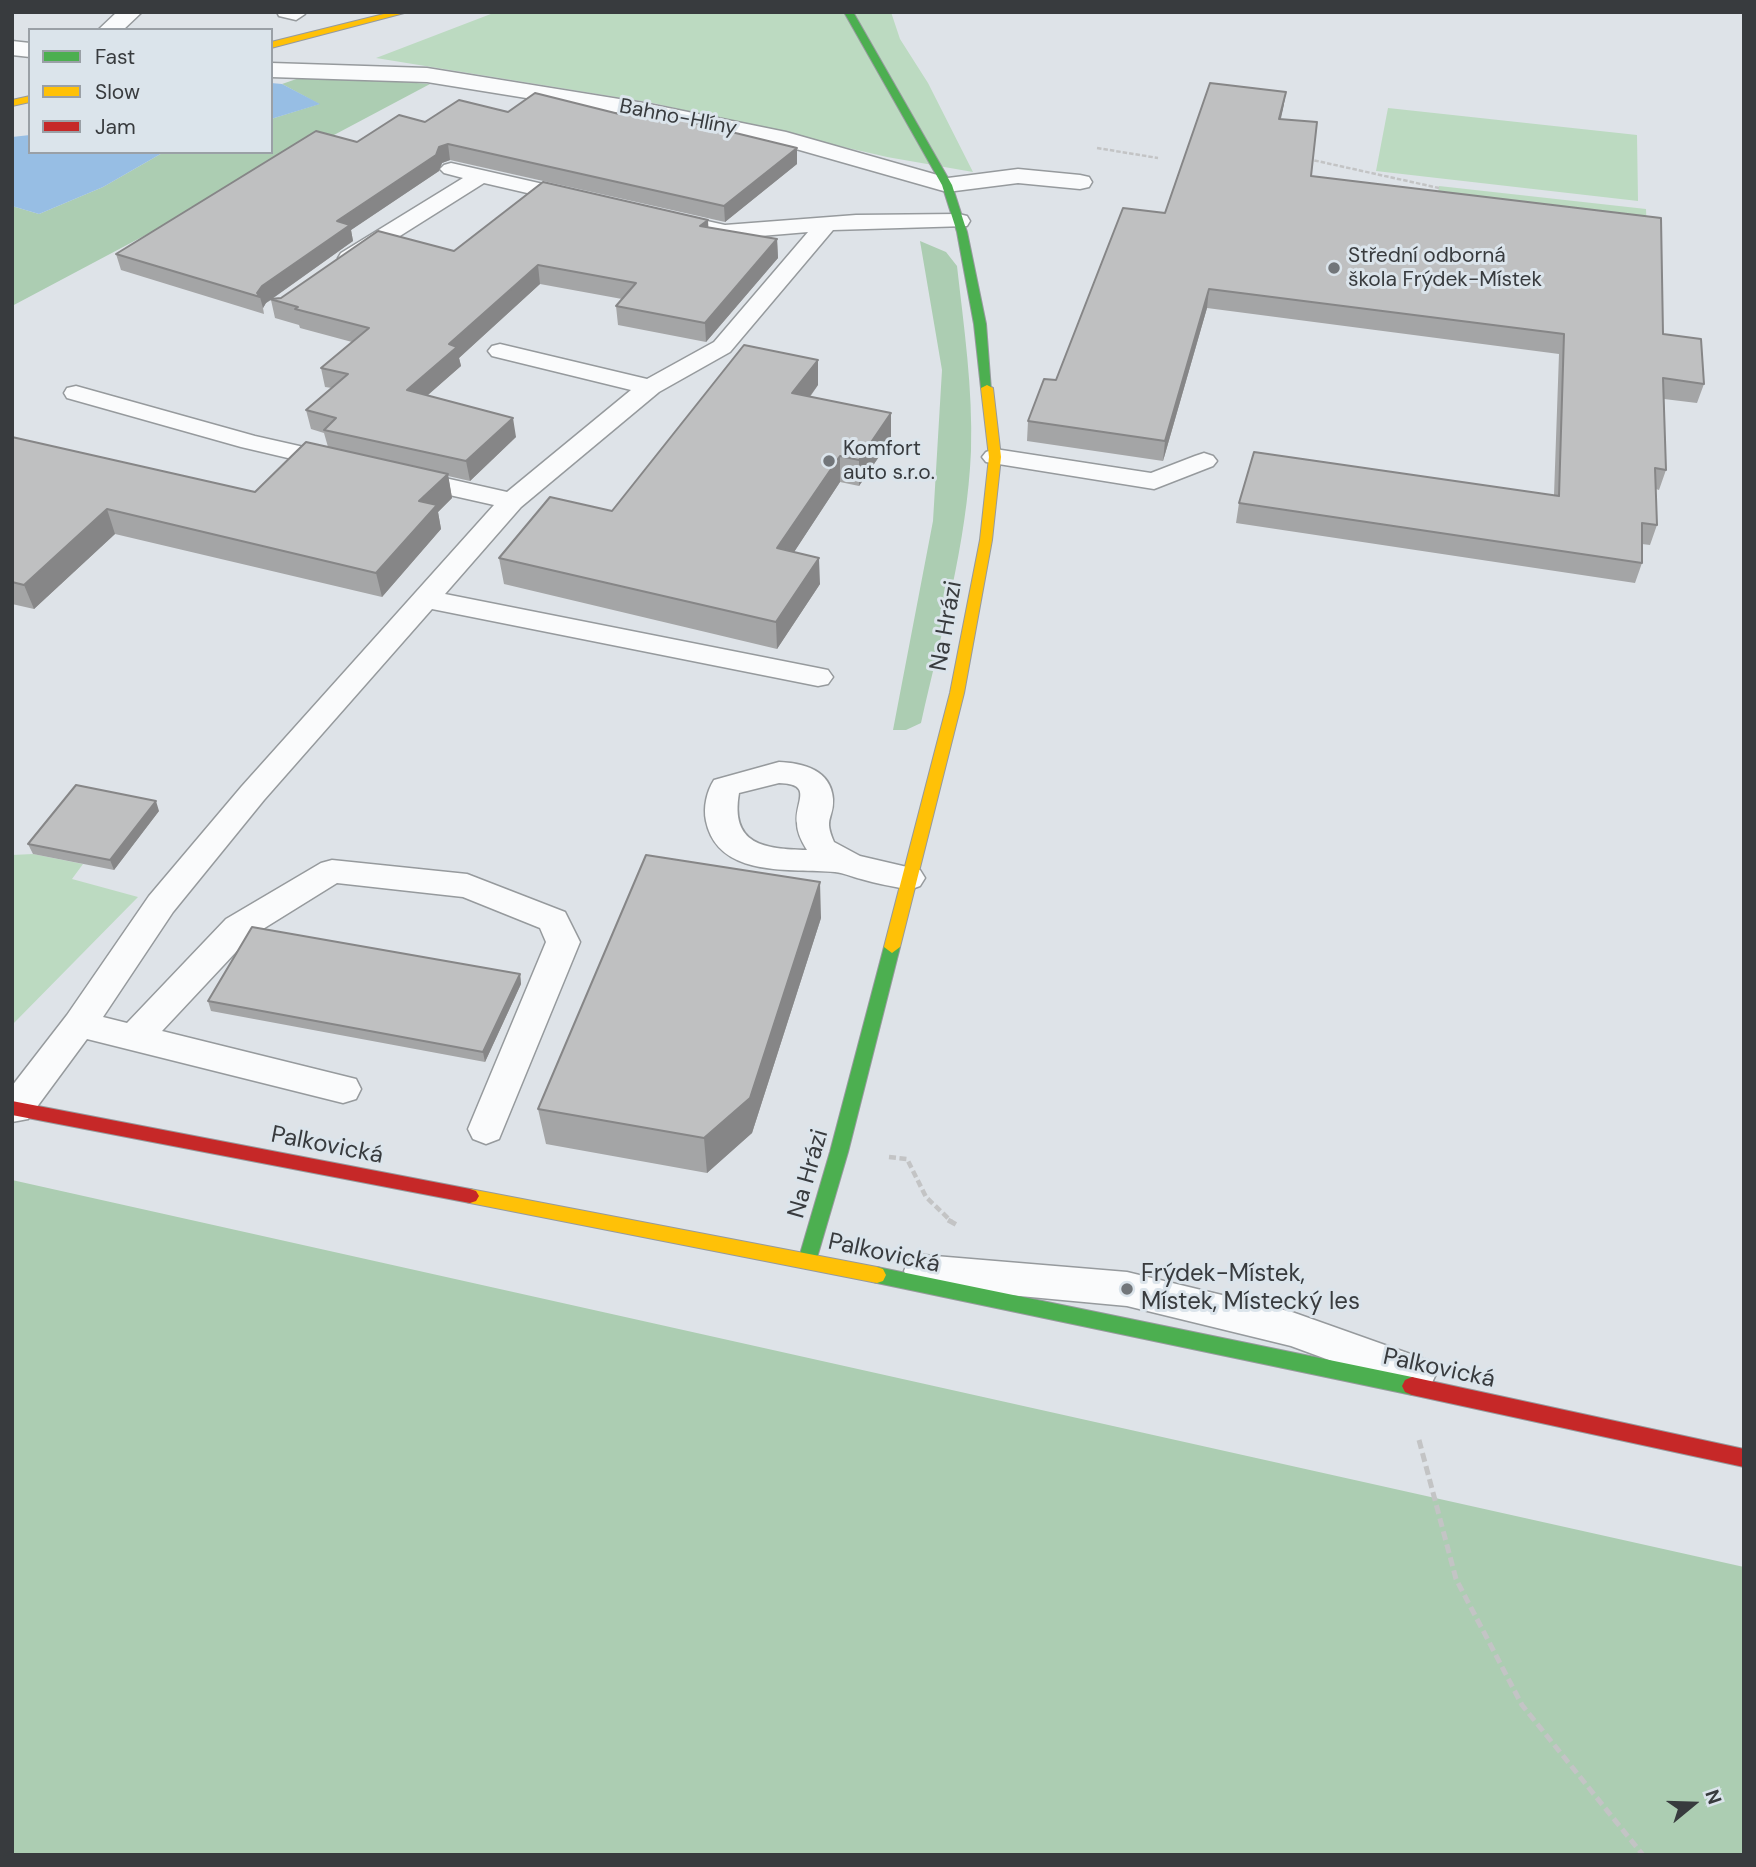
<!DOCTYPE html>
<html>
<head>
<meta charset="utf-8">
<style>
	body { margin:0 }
	#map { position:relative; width:1756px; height:1867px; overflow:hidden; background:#dee3e8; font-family:"DM Sans",sans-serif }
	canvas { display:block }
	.frame { position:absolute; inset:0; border:14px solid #383b3e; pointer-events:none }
	.legend { position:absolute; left:28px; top:28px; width:245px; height:126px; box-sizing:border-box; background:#dbe4eb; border:2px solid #9aa0a6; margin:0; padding:9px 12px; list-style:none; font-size:21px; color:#383b3e }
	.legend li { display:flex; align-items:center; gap:14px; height:35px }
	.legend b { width:35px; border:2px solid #9aa0a6 }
	.north { position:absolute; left:1658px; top:1769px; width:70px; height:70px; -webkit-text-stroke:5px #dbe4eb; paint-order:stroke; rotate:71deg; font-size:19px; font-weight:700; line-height:28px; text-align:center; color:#383b3e }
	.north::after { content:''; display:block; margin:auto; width:24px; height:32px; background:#383b3e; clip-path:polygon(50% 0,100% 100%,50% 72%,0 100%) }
</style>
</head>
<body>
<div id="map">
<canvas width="1756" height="1867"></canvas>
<div class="frame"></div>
<ul class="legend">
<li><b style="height:9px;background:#4caf50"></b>Fast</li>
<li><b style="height:9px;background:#ffc107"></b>Slow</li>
<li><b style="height:9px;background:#c62828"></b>Jam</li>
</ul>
<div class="north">N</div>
</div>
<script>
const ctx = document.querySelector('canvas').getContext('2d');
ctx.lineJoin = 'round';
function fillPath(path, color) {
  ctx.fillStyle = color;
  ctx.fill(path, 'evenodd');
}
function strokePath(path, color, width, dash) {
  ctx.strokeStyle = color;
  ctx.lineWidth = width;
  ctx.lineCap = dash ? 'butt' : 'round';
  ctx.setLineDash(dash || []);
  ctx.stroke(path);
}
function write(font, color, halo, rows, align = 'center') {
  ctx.font = font + ' "DM Sans",sans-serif';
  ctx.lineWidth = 6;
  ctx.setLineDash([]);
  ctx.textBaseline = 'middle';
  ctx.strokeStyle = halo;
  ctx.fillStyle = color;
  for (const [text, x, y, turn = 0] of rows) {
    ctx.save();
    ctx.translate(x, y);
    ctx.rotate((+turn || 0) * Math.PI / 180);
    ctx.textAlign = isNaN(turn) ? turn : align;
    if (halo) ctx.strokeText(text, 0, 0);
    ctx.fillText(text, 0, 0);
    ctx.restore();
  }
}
fillPath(new Path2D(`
	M 496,12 L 891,12 L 900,39 L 928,83 L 973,172 L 887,157 L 653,103 L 376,58 Z
	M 1388,108 L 1637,135 L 1638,201 L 1376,171 Z
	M 1439,186 L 1646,209 L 1647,235 L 1436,209 Z
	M 33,854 L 83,864 L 72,879 L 138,897 L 12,1025 L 12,855 Z`), '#bcdac1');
fillPath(new Path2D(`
	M 308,75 L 430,84 L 12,306 L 12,206 L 39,214 L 103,187 L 164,152 L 271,152 L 271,119 L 319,104 L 282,84 Z
	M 920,241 L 946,252 L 957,266 C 964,328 973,389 971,451 C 967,543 941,634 921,723 L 906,730 L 893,730 L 933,521 L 942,370 Z
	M 12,1180 L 1744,1567 L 1744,1855 L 12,1855 Z`), '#accdb2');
fillPath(new Path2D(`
	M 271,83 L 282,84 L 320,104 L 271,119 Z
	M 30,135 L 30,152 L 164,152 L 103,187 L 39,214 L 12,206 L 12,137 Z`), '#97bee4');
const lane = new Path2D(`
	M 277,12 L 304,12 L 305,14 L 296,20 L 279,16 Z
	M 451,163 L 587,194 L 590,199 L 587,204 L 579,205 L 484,183 L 357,263 L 341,263 L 338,258 L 341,253 L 463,178 L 444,173 L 440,169 L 444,165 Z
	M 959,214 L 967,216 L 970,221 L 967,226 L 833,230 L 730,352 L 659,392 L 521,507 L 445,594 L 818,668 L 828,670 L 833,677 L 828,684 L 818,686 L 432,609 L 264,800 L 173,912 L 103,1017 L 127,1023 L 226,919 L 321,863 L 332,860 L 467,874 L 565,912 L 580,942 L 499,1139 L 486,1144 L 473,1139 L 468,1129 L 546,942 L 540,928 L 463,897 L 337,883 L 250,937 L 162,1031 L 356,1079 L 361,1089 L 356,1099 L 343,1103 L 87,1039 L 28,1119 L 12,1122 L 12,1086 L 67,1015 L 149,896 L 242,786 L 494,505 L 396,483 L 392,477 L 396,471 L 405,469 L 507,492 L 631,390 L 492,356 L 488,351 L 492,346 L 500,344 L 647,379 L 714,342 L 808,232 L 725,239 L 681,229 L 678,224 L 681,219 L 689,217 L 725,225 L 856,215 Z
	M 76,386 L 255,436 L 348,457 L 352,462 L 348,467 L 339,470 L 241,447 L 67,398 L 64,393 L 67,388 Z
	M 995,449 L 1151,473 L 1195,456 L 1204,453 L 1213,456 L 1217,461 L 1213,466 L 1154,489 L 986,462 L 982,457 L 986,452 Z
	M 779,762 C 803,763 831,770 833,799 C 834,819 823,817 834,842 L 860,856 L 920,870 L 925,878 L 920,886 L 909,890 C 893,886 877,884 861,879 C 853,877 844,873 835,872 C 792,868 718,879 706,821 C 703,807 707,791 714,780 ZM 779,783 C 815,784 794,803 797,823 C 797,833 802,842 807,850 C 764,849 730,845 739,793 Z
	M 923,1255 L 1127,1272 L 1292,1312 L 1430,1361 L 1436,1374 L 1430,1387 L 1416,1392 L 1291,1346 L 1127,1306 L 923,1287 L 909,1283 L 904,1271 L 909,1259 Z`);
const street = new Path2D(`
	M 117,12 L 142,12 L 123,30 L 98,30 Z
	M 12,41 L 30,43 L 30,57 L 12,55 Z
	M 271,63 L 427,68 L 644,103 L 786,132 L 948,178 L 1018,169 L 1080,175 L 1089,177 L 1092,182 L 1089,187 L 1080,189 L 1018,183 L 947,192 L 782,145 L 644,117 L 427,82 L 271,77 Z`);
const fast = new Path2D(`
	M 844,12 L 853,12 L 952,185 L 967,232 L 986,324 L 991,390 L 983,390 L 981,388 L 974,324 L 957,232 L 942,185 Z
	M 892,941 L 900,947 L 848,1152 L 816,1261 L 813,1266 L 807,1269 L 801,1266 L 798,1261 L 830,1152 L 884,947 Z
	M 877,1267 L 1412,1377 L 1419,1380 L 1422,1386 L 1419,1392 L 1412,1395 L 877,1283 L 871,1281 L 868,1275 L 871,1269 Z`);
const slow = new Path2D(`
	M 392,12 L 408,12 L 271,48 L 271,42 Z
	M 30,96 L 30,102 L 12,106 L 12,100 Z
	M 987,385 L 993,388 L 1001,457 L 992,540 L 964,693 L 900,947 L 892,953 L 884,947 L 950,693 L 980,540 L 989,457 L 981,388 Z
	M 470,1189 L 877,1267 L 883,1269 L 886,1275 L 883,1281 L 877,1283 L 470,1203 L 464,1201 L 461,1196 L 464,1191 Z`);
const jam = new Path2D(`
	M 12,1101 L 470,1189 L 476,1191 L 479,1196 L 476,1201 L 470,1203 L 12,1115 Z
	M 1412,1377 L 1744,1449 L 1744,1467 L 1412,1395 L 1405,1392 L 1402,1386 L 1405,1380 Z`);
strokePath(lane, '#969a9d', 3);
strokePath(street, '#969a9d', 3);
strokePath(fast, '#969a9d', 2);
strokePath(slow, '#969a9d', 2);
strokePath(jam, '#969a9d', 2);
strokePath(new Path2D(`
	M 1097,148 L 1158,158
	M 1308,159 L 1439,188`), '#c3c4c5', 2.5, [4.5, 2]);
strokePath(new Path2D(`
	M 889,1157 L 907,1159 L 926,1197 L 951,1221`), '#c3c4c5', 4.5, [7, 3.5]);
strokePath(new Path2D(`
	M 948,1220 L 957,1225
	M 1419,1440 L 1456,1579 L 1522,1705 L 1643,1855`), '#c3c4c5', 5, [9, 4.5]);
fillPath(lane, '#fafbfc');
fillPath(street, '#fafbfc');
fillPath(fast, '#4caf50');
fillPath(slow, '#ffc107');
fillPath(jam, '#c62828');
fillPath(new Path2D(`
	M 1286,92 L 1281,119 L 1311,176 L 1663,334 L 1704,384 L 1697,403 L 1664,399 L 1666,470 L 1659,490 L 1656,489 L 1657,525 L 1650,545 L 1642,544 L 1642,563 L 1635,583 L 1236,523 L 1239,503 L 1554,495 L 1559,354 L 1207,308 L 1163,461 L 1027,441 L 1028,421 L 1056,380 L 1165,213 Z
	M 508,112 L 623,115 L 797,148 L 797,164 L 725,222 L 450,160 L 442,163 L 439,171 L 351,230 L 353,241 L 272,299 L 281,298 L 454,251 L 708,220 L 708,227 L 777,239 L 778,258 L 706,342 L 618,325 L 616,306 L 622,299 L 540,284 L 459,358 L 461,366 L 427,395 L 516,437 L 470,481 L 448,476 L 452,498 L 438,512 L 441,529 L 382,597 L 115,534 L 34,609 L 12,604 L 12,437 L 255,492 L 328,447 L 324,433 L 311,429 L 306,410 L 332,388 L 325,387 L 321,368 L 352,342 L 300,328 L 299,325 L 275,318 L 271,300 L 266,303 L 263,308 L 264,314 L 121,270 L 116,254 L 357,142 L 425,122 Z
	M 818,385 L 810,397 L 891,413 L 891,439 L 859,486 L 840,482 L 794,552 L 820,584 L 777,649 L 504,584 L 499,558 L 612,511 Z
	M 159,811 L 114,870 L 33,854 L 28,844 Z
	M 821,918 L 752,1133 L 707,1173 L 546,1144 L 538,1109 Z
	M 520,974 L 521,984 L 485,1062 L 211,1011 L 208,1001 Z`), '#a4a5a6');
fillPath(new Path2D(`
	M 1286,92 L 1283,109 L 1276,136 L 1279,119 Z
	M 448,144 L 450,160 L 442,163 L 439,171 L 351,230 L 353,241 L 266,303 L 263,308 L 260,297 L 257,293 L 262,286 L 337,221 L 439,147 Z
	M 797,148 L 797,164 L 725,222 L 724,206 Z
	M 708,220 L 709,238 L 700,226 Z
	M 777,239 L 778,258 L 706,342 L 705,323 Z
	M 538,265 L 540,284 L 459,358 L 461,366 L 411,410 L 407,390 L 449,344 Z
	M 1209,289 L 1207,308 L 1163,461 L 1165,441 Z
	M 818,360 L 818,385 L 793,419 L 792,393 Z
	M 891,413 L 891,439 L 859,486 L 859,460 Z
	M 513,418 L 516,437 L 470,481 L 466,461 Z
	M 840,456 L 840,482 L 779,575 L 777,548 Z
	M 448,474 L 452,498 L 438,512 L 441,529 L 382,597 L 376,573 L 419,501 Z
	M 107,509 L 115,534 L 34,609 L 24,585 Z
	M 819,558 L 820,584 L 777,649 L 776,622 Z
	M 156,801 L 159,811 L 114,870 L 110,860 Z
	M 820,882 L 821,918 L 752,1133 L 707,1173 L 704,1138 Z
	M 520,974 L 521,984 L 485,1062 L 483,1052 Z`), '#868687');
const building = new Path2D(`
	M 1210,83 L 1286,92 L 1279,119 L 1317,122 L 1311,176 L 1661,218 L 1663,334 L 1701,339 L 1704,384 L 1663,378 L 1666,470 L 1655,468 L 1657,525 L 1642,523 L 1642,563 L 1239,503 L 1254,452 L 1559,496 L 1564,334 L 1209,289 L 1165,441 L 1028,421 L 1044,379 L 1056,380 L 1123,208 L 1165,213 Z
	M 535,93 L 623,115 L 633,108 L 797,148 L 724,206 L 448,144 L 439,147 L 436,155 L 337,221 L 350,225 L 262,286 L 257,293 L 260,297 L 116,254 L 316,131 L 357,142 L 399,115 L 425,122 L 459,100 L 508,112 Z
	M 543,182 L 708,220 L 700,226 L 777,239 L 705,323 L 616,306 L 636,283 L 538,265 L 449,344 L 457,347 L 407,390 L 513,418 L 466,461 L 324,430 L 336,418 L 306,410 L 348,374 L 321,368 L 369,328 L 295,309 L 298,307 L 270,299 L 281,298 L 378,231 L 454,251 Z
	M 744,345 L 818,360 L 792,393 L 891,413 L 859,460 L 840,456 L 777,548 L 819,558 L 776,622 L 499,558 L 550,497 L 612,511 Z
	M 12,437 L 255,492 L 306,442 L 448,474 L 419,501 L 437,505 L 376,573 L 107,509 L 24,585 L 12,582 Z
	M 76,785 L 156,801 L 110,860 L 28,844 Z
	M 646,855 L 820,882 L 750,1098 L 704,1138 L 538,1109 Z
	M 252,927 L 520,974 L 483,1052 L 208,1001 Z`);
fillPath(building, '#bfc0c1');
strokePath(building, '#868687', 2);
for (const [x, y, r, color] of [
	[1334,268,7,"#72767a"],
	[829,461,7,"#72767a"],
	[1127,1289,7,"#72767a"]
]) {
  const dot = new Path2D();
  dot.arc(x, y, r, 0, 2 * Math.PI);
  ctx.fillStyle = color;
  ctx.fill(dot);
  strokePath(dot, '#dbe4eb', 2.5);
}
write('21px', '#383b3e', '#dbe4eb', [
	["Bahno-Hlíny",678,118,11]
]);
write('21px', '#383b3e', '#dbe4eb', [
	["Střední odborná",1348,256],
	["škola Frýdek-Místek",1348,280],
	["Komfort",843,449],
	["auto s.r.o.",843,473]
], 'left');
write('24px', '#383b3e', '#dbe4eb', [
	["Na Hrázi",947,626,-80],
	["Palkovická",327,1146,11],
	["Na Hrázi",809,1174,-74],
	["Palkovická",884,1254,12],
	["Palkovická",1439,1369,12]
]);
write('24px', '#383b3e', '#dbe4eb', [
	["Frýdek-Místek,",1141,1275],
	["Místek, Místecký les",1141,1303]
], 'left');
</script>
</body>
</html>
